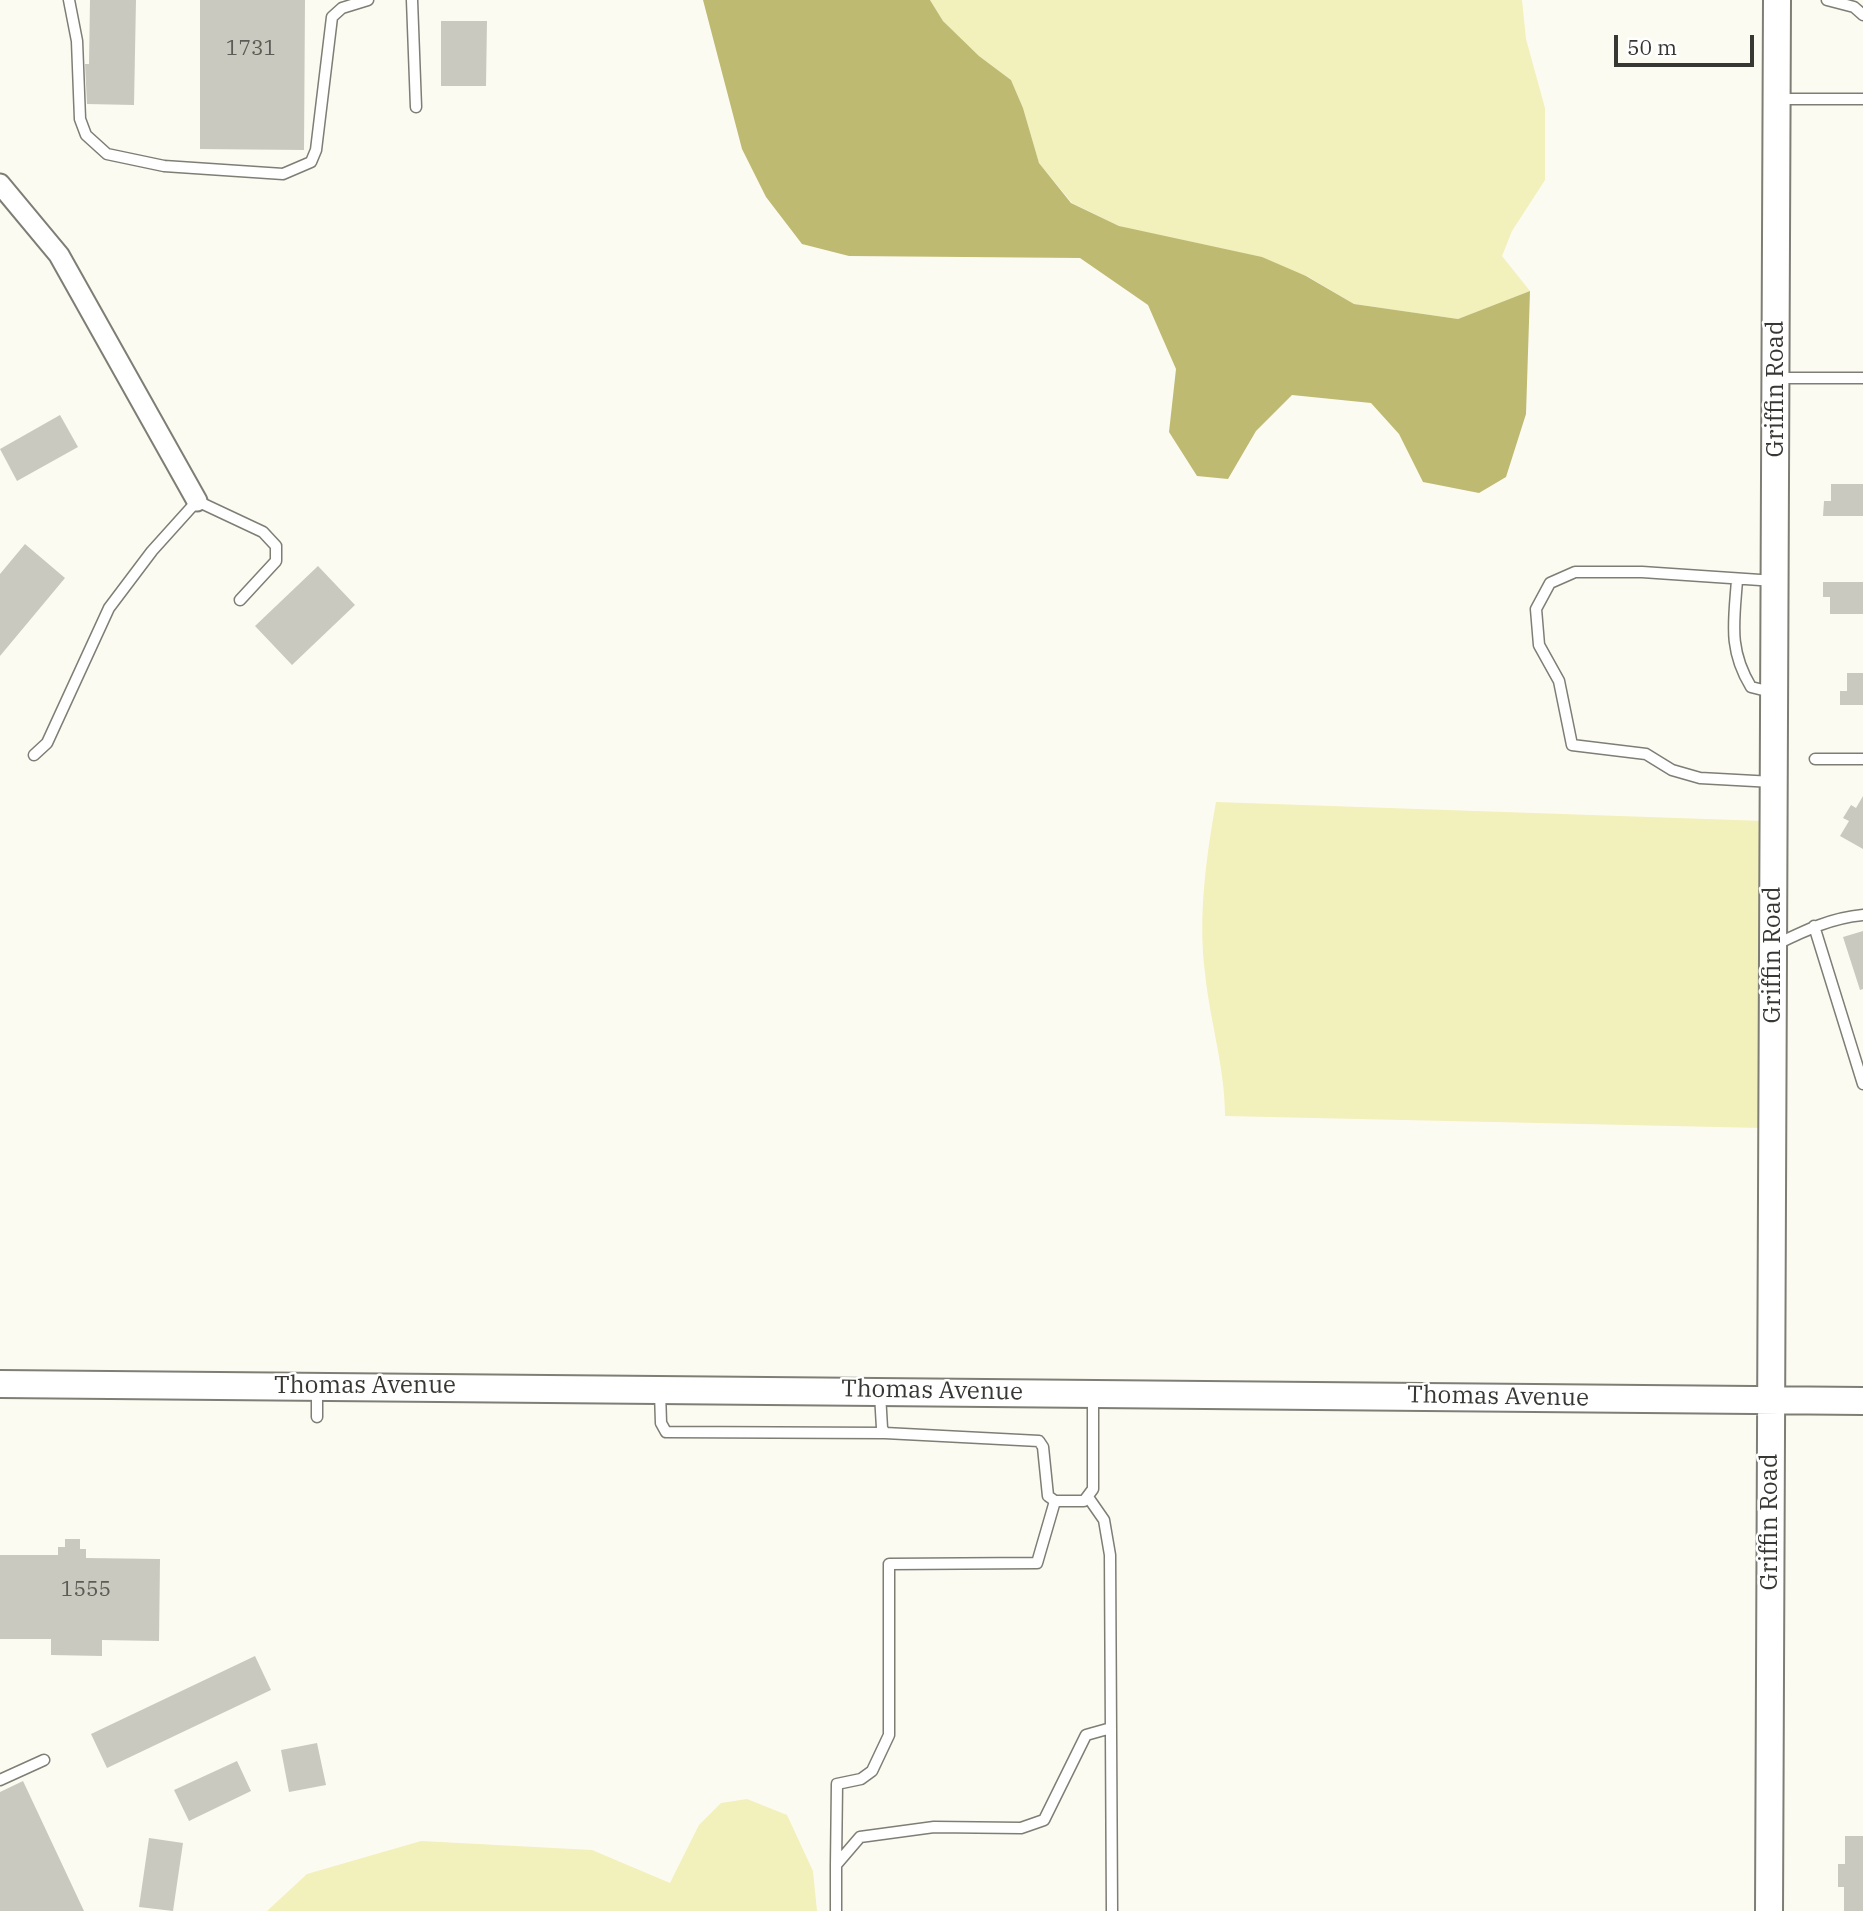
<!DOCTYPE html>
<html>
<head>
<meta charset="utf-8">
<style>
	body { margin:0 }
	#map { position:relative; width:1863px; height:1911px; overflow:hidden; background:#fcfbf2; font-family:"IBM Plex Serif",serif }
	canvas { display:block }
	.scale { position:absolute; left:1614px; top:35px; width:140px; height:32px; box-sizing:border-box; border:4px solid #373733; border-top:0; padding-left:9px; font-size:21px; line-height:24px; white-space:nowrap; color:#373733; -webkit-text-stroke:5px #fff; paint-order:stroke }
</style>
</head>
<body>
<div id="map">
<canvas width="1863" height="1911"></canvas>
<div class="scale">50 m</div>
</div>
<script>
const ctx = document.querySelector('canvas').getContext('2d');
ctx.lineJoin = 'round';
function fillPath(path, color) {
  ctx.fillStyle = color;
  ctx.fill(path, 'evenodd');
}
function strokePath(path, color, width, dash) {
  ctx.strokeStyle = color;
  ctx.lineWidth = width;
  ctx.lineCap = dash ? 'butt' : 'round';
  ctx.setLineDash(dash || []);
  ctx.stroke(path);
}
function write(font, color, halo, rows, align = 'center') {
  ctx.font = font + ' "IBM Plex Serif",serif';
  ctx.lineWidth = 5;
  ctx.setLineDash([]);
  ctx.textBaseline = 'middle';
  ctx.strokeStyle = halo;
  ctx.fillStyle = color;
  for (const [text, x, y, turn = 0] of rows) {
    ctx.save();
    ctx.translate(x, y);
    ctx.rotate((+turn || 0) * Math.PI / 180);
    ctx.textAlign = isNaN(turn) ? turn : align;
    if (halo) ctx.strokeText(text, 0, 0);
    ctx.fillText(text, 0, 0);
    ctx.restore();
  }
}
fillPath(new Path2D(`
	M 930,0 L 1522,0 L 1526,39 L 1545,108 L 1545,180 L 1512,231 L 1502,256 L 1530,291 L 1458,319 L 1354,304 L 1307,276 L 1119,226 L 1072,203 L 1039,163 L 1023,108 L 1011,80 L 979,56 L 943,21 Z
	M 1216,802 L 1764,821 L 1762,1128 L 1225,1116 C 1225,1067 1210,1022 1205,973 C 1198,916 1206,858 1216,802 Z
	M 747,1799 L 787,1815 L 813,1871 L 817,1911 L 267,1911 L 307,1874 L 421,1841 L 592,1850 L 670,1883 L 699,1825 L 721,1803 Z`), '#f2f0bb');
fillPath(new Path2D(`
	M 703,0 L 930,0 L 943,21 L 979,56 L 1011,80 L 1023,108 L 1039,163 L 1071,203 L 1119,226 L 1262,257 L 1306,276 L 1354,304 L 1458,319 L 1530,291 L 1526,414 L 1506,477 L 1479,493 L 1423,482 L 1399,434 L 1371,403 L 1292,395 L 1256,431 L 1228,479 L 1197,476 L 1169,432 L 1176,369 L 1148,305 L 1080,258 L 849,256 L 802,244 L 766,197 L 742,149 Z`), '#beba72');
fillPath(new Path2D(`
	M 90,0 L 136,0 L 134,105 L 87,104 L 85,64 L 89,64 Z
	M 200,0 L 305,0 L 304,150 L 200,149 Z
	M 441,21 L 487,21 L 486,86 L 441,86 Z
	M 60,415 L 78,447 L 17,481 L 0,449 Z
	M 1831,484 L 1863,484 L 1863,516 L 1823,516 L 1824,501 L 1831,501 Z
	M 25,544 L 65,578 L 0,656 L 0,574 Z
	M 318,566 L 355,605 L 292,665 L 255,626 Z
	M 1823,582 L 1863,582 L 1863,614 L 1830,614 L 1830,597 L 1823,597 Z
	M 1847,673 L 1863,673 L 1863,705 L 1840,705 L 1840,691 L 1847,691 Z
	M 1863,796 L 1863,849 L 1840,836 L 1849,821 L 1843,818 L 1851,805 L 1856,808 Z
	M 1863,931 L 1863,989 L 1860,990 L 1843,937 Z
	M 65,1539 L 80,1539 L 80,1549 L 86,1549 L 86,1558 L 160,1559 L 159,1641 L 102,1640 L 102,1656 L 51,1655 L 51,1639 L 0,1639 L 0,1555 L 58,1555 L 58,1547 L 65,1547 Z
	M 255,1656 L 271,1690 L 107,1768 L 91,1734 Z
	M 317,1743 L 326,1785 L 289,1792 L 281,1750 Z
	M 237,1761 L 251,1791 L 189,1821 L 174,1790 Z
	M 23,1781 L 84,1911 L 0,1911 L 0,1792 Z
	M 1845,1836 L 1863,1836 L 1863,1911 L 1844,1911 L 1844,1887 L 1838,1887 L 1838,1864 L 1845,1864 Z
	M 149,1838 L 183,1843 L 173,1911 L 139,1907 Z`), '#c9c9c0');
const lane = new Path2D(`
	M 69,0 L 77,41 L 80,119 L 86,135 L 107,154 L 164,166 L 283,174 L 311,162 L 316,150 L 332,17 L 342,8 L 368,0
	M 412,0 L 416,107
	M 1827,0 L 1854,7 L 1863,15
	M 1778,99 L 1863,99
	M 1777,378 L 1863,378
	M 1737,580 C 1734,622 1728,649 1751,687 L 1771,692
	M 34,755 L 47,743 L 109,608 L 152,551 L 197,501 L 263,532 L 276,546 L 276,561 L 240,600
	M 1815,759 L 1863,759
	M 1773,782 L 1700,778 L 1672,770 L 1646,754 L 1572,745 L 1559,681 L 1539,645 L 1536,609 L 1550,583 L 1575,572 L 1642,572 L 1775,581
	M 1814,926 L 1863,1084
	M 1775,945 C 1804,931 1830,918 1863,915
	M 317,1387 L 317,1417
	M 660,1392 L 661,1423 L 666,1432 L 885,1433
	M 880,1394 L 882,1428 L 885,1433 L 1039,1441 L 1043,1447 L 1048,1496 L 1055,1501 L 1084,1501 L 1093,1489 L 1093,1396
	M 1088,1497 L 1104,1520 L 1110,1555 L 1112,1911
	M 0,1780 L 44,1760
	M 836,1865 L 837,1784 L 861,1779 L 872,1771 L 889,1735 L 889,1564 L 1037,1563 L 1055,1501
	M 836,1911 L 836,1865 L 860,1837 L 934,1827 L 1021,1828 L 1044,1820 L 1086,1735 L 1111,1728`);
const street = new Path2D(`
	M 0,184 L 59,255 L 197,501`);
const secondary = new Path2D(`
	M 0,1384 L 1863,1401
	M 1769,1911 L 1777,0`);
strokePath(lane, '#7e7e75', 13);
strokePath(street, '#7e7e75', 23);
strokePath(secondary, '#7e7e75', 30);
strokePath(lane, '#fff', 10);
strokePath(street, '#fff', 19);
strokePath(secondary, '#fff', 26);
write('21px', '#5c5c56', null, [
	["1731",251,49],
	["1555",86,1590]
]);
write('24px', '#373733', '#fff', [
	["Griffin Road",1776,389,-90],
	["Griffin Road",1773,955,-90],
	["Thomas Avenue",365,1386],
	["Thomas Avenue",932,1391,1],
	["Thomas Avenue",1498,1397,1],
	["Griffin Road",1770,1522,-90]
]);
</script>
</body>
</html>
